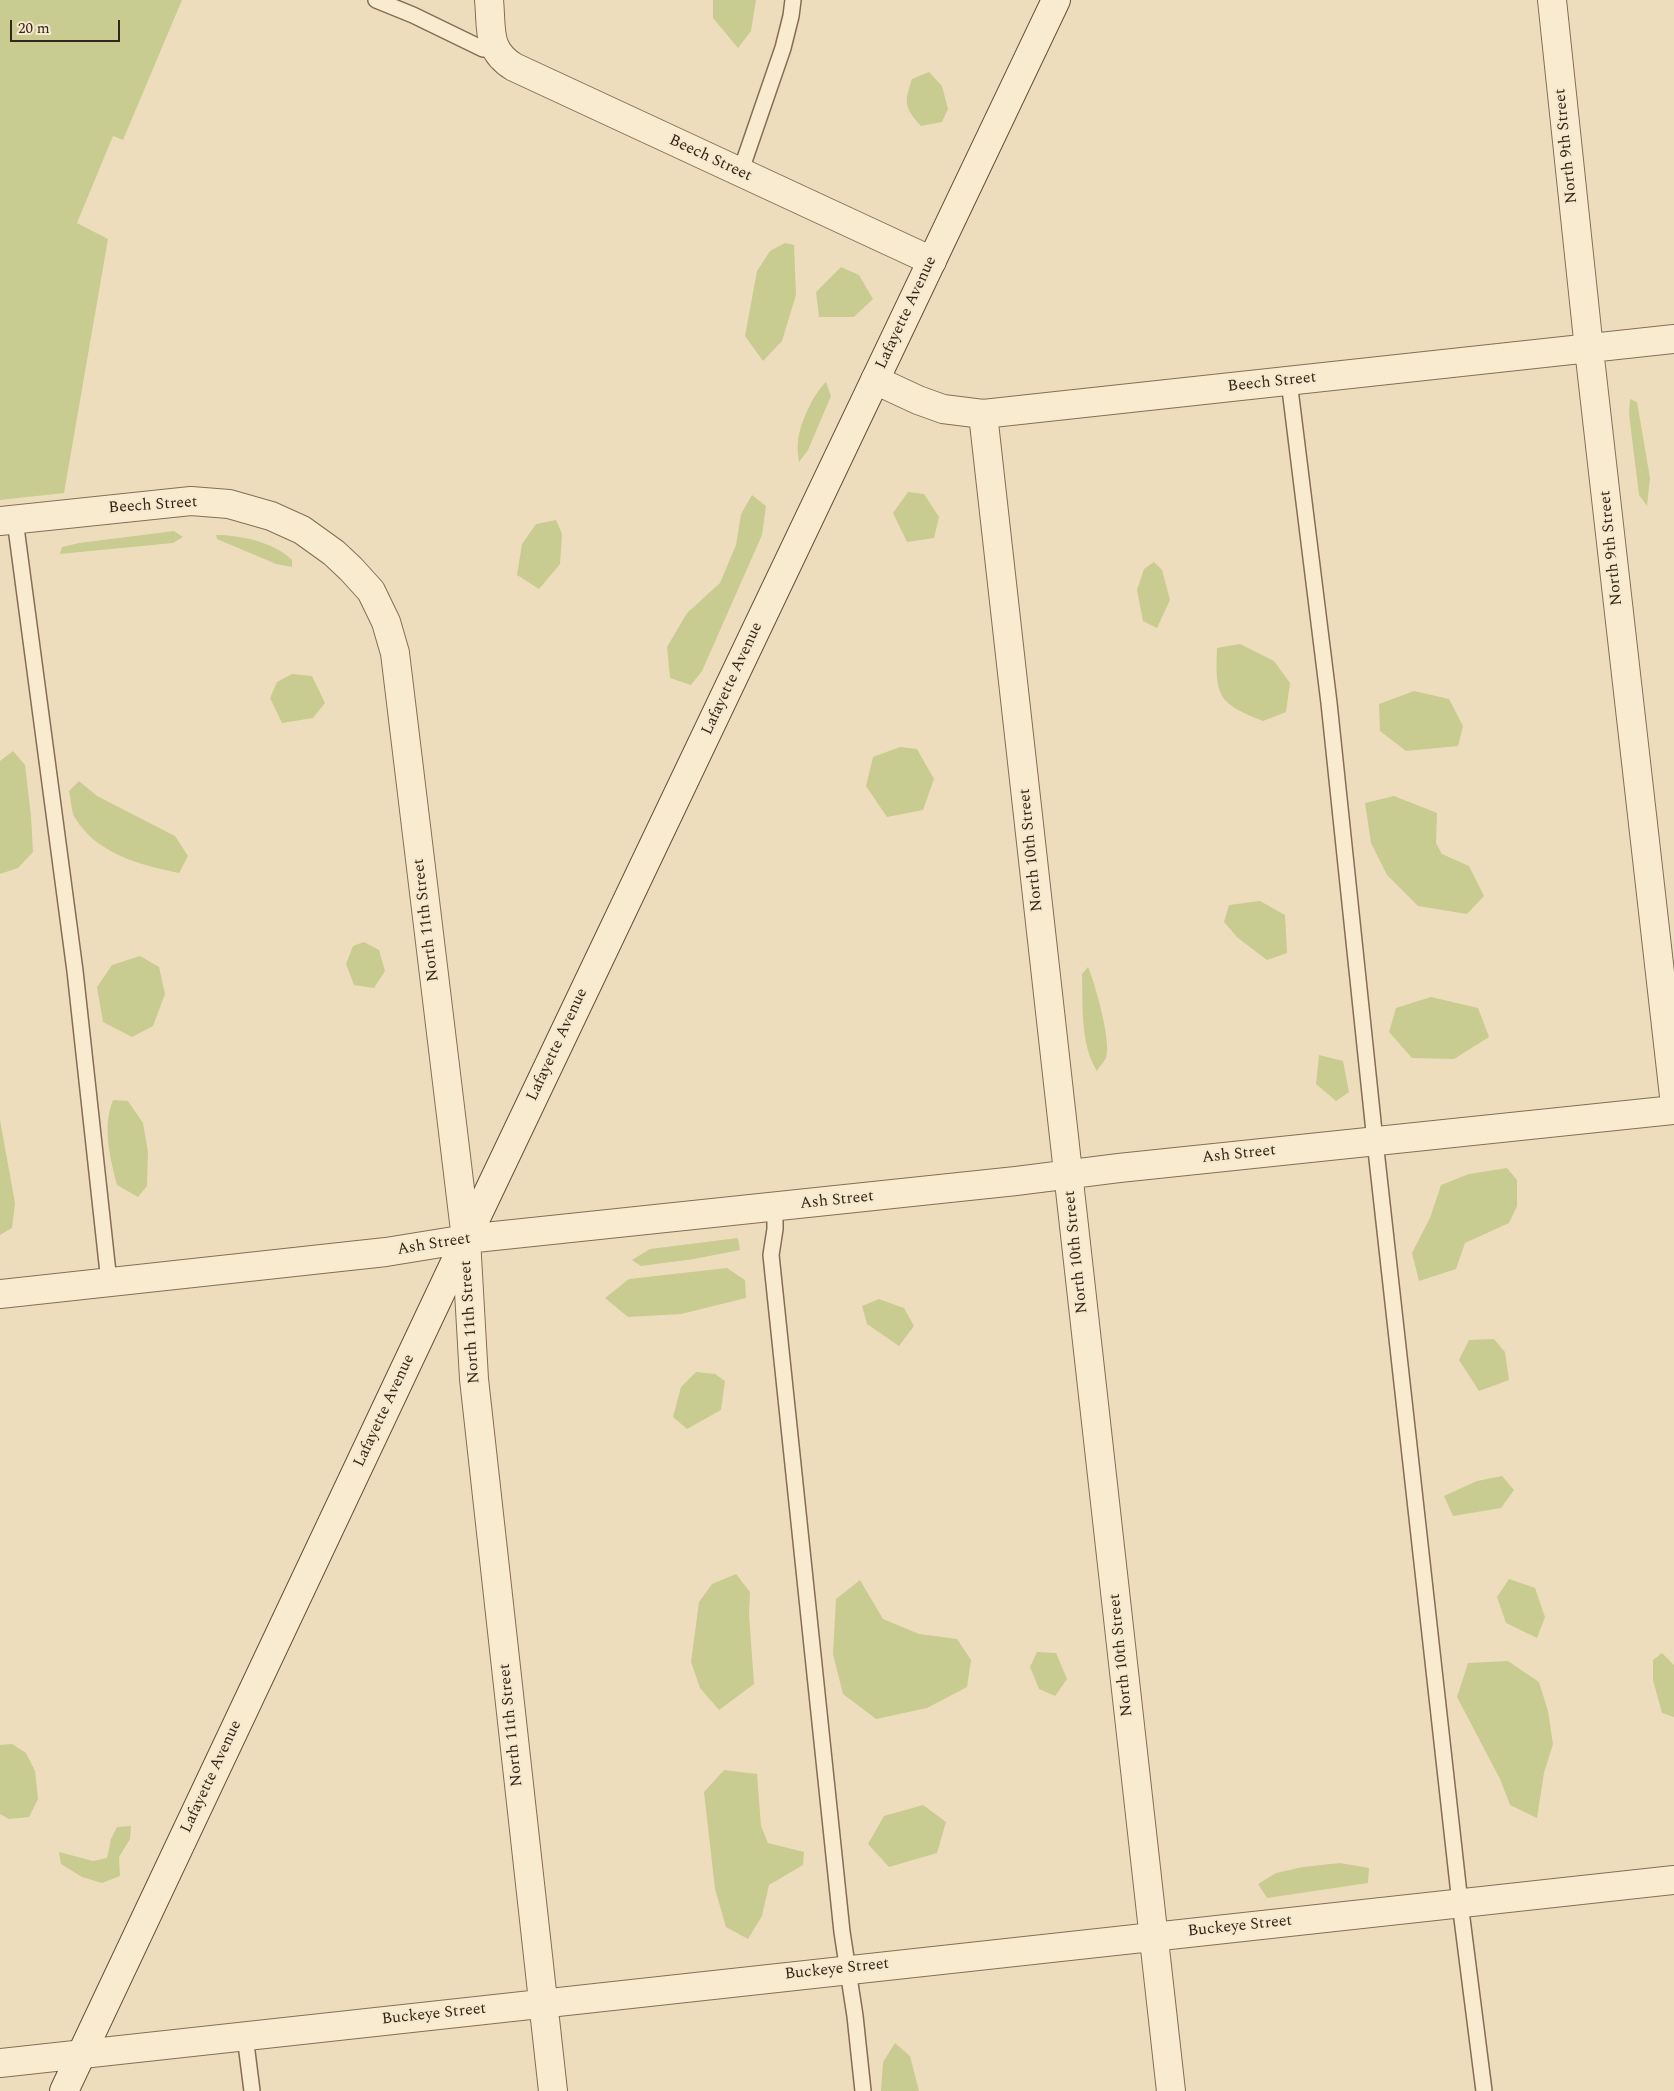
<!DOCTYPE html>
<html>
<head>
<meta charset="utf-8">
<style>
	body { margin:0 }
	#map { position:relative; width:1674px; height:2091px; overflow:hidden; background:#eeddbc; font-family:Spectral,serif }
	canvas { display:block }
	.scale { position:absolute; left:10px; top:20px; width:110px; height:22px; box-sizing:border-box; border:2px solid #35261b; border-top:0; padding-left:6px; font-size:15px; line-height:18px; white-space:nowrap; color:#35261b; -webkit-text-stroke:4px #f6e8cc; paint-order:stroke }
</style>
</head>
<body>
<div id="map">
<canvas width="1674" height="2091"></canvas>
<div class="scale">20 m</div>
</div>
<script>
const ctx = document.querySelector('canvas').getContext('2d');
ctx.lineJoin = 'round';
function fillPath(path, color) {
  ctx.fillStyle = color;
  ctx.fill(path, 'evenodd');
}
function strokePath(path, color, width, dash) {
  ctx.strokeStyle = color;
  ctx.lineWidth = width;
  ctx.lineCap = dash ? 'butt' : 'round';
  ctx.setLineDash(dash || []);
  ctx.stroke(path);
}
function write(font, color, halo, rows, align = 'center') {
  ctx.font = font + ' Spectral,serif';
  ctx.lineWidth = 4;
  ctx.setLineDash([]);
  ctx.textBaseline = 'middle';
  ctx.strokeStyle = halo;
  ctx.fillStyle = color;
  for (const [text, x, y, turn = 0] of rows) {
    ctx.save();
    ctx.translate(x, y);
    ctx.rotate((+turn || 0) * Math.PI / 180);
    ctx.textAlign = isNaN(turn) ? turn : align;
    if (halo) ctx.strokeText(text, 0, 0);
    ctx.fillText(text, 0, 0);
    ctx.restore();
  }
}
fillPath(new Path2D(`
	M 0,0 L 182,0 L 123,140 L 113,136 L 77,223 L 108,239 L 64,493 L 0,500 Z
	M 713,0 L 756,0 L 751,31 L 738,48 L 713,18 Z
	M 929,72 L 942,86 L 948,109 L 942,122 L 921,126 C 904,107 904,103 912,79 Z
	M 785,243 L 794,245 L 796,295 L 782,341 L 763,361 L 745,336 L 757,271 L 770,251 Z
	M 841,267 L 859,275 L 873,299 L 854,317 L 819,317 L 816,292 Z
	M 826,382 L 831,396 L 808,450 L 799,462 C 798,455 797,448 798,442 C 799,425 813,394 826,382 Z
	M 1630,399 L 1637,402 L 1650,478 L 1647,506 L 1639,495 L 1629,414 Z
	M 908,492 L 924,494 L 939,517 L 934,538 L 907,542 L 893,513 Z
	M 752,495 L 766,506 L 762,535 L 702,671 L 691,685 L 670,678 L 667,647 L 687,613 L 720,583 L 736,545 L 741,514 Z
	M 556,520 L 562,534 L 560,564 L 539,589 L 517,575 L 522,544 L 536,524 Z
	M 174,531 L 183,537 L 173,543 L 60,554 L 62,547 L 79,543 Z
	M 216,535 C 240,535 274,542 292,560 L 292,567 L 276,564 L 217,539 Z
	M 1154,562 L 1162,570 L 1170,600 L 1157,628 L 1143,621 L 1137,590 L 1144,569 Z
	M 1240,644 L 1274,661 L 1290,683 L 1286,712 L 1263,721 C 1218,703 1215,697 1217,648 Z
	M 292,674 L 312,676 L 325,703 L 313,718 L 282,723 L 270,698 L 277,682 Z
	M 1414,691 L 1449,699 L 1463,726 L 1458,746 L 1406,751 L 1380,731 L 1379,704 Z
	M 900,747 L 917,749 L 934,779 L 923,810 L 887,817 L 866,786 L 873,757 Z
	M 13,751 L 25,765 L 31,816 L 33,852 L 18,868 L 0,874 L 0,761 Z
	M 79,781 L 97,796 L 175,836 L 188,856 L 179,873 C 140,865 97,854 75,818 C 71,811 71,799 69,791 Z
	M 1394,796 L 1437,813 L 1436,843 L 1442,854 L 1469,866 L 1484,896 L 1467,914 L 1418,906 L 1387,875 L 1371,843 L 1365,803 Z
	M 1260,901 L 1285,915 L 1287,953 L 1267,960 L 1238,938 L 1224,922 L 1229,905 Z
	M 364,942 L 379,950 L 385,971 L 374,988 L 354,985 L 346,964 L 353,946 Z
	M 140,956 L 159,967 L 165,994 L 153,1026 L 132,1037 L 103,1022 L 97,987 L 112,965 Z
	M 1088,967 C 1095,983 1112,1043 1106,1058 C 1104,1062 1099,1067 1097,1071 C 1080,1044 1083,1005 1082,974 Z
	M 1431,997 L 1478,1008 L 1489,1037 L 1454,1059 L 1412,1058 L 1389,1032 L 1396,1008 Z
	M 1319,1055 L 1343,1061 L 1349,1092 L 1336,1101 L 1316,1084 Z
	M 113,1100 L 128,1101 L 143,1123 L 148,1152 L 147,1186 L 138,1197 L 117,1185 C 110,1157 102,1128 113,1100 Z
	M 0,1120 L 15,1203 L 12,1228 L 0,1235 Z
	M 1507,1168 L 1517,1180 L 1517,1206 L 1509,1223 L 1465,1243 L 1456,1269 L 1419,1281 L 1412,1253 L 1430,1218 L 1441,1185 L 1469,1174 Z
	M 738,1238 L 740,1250 L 694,1259 L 641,1266 L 632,1260 L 650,1249 Z
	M 727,1268 L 745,1280 L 746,1298 L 681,1314 L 628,1317 L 605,1298 L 629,1279 Z
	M 879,1299 L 904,1308 L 914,1326 L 899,1346 L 867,1324 L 862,1306 Z
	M 1494,1339 L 1505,1352 L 1509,1380 L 1479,1391 L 1459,1360 L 1469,1340 Z
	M 696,1372 L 715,1374 L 725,1381 L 721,1410 L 687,1429 L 673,1417 L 681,1387 Z
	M 1502,1476 L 1514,1490 L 1501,1508 L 1453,1516 L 1444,1496 L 1477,1481 Z
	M 736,1574 L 750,1592 L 749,1614 L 754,1684 L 719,1710 L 700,1688 L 691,1662 L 699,1602 L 712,1584 Z
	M 1509,1579 L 1535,1588 L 1545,1617 L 1537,1638 L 1506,1623 L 1497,1597 Z
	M 860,1580 L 883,1619 L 919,1634 L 957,1639 L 971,1660 L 967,1687 L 927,1708 L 876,1719 L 843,1694 L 833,1654 L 836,1599 Z
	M 1037,1652 L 1056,1653 L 1067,1679 L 1055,1696 L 1039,1689 L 1030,1667 Z
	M 1662,1653 L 1674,1665 L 1674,1717 L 1662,1713 L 1653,1680 L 1653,1660 Z
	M 1508,1661 L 1539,1682 L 1548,1711 L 1553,1744 L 1544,1773 L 1537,1818 L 1510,1805 L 1500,1779 L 1457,1697 L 1468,1663 Z
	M 12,1744 L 26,1753 L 35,1771 L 38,1799 L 29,1817 L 9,1819 L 0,1814 L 0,1745 Z
	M 724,1770 L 757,1774 L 761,1826 L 768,1843 L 804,1852 L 803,1865 L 769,1885 L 762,1916 L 748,1939 L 726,1927 L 715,1889 L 704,1792 Z
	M 923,1805 L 946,1822 L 937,1853 L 889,1867 L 868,1844 L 884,1816 Z
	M 131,1826 L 130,1839 L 119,1857 L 120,1876 L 102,1883 L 82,1877 L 61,1864 L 59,1852 L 93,1861 L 107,1858 L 111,1839 L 117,1827 Z
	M 1340,1863 L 1369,1868 L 1368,1883 L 1267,1898 L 1258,1884 L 1276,1873 L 1303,1867 Z
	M 895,2043 L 910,2056 L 919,2091 L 881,2091 L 883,2062 Z`), '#c8cc90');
const lane = new Path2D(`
	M 376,0 L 413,15 L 483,49 L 494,49
	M 740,173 L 783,48 L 791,16 L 793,0
	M 1289,381 L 1329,703 L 1375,1141 L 1460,1903 L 1484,2091
	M 15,520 L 75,971 L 109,1282
	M 775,1207 L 775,1229 L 771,1255 L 842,1932 L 855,2016 L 863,2091
	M 245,2036 L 252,2091`);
const street = new Path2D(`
	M 489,0 C 492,29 486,50 514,67 L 932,261
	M 1552,0 L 1589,349 L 1674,1096
	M 875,380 L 918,400 L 943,409 L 983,414 L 1674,339
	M 983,414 L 1171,2091
	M 0,521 L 191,501 L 229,504 L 271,516 L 302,530 L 334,553 L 351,569 L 371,591 L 386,622 L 395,653 L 466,1239 L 474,1379 L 553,2091
	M 0,1294 L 386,1252 L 466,1239 L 1016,1181 L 1119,1168 L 1674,1110
	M 0,2063 L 1674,1880`);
const secondary = new Path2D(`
	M 64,2091 L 466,1239 L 1056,0`);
strokePath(lane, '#866d55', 18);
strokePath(street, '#866d55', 30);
strokePath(secondary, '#684e39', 30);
strokePath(lane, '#f9ebcf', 15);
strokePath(street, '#f9ebcf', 28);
strokePath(secondary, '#f9ebcf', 28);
write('16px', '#35261b', '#f6e8cc', [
	["North 9th Street",1567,146,-96],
	["Beech Street",710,159,25],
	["Lafayette Avenue",907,313,-65],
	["Beech Street",1272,383,-6],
	["Beech Street",153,506,-4],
	["North 9th Street",1612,548,-96],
	["Lafayette Avenue",733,679,-65],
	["North 10th Street",1032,850,-96],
	["North 11th Street",427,920,-97],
	["Lafayette Avenue",558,1045,-65],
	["Ash Street",1239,1155,-6],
	["Ash Street",837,1201,-6],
	["Ash Street",434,1245,-9],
	["North 10th Street",1077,1252,-96],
	["North 11th Street",471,1322,-94],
	["Lafayette Avenue",385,1411,-65],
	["North 10th Street",1122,1655,-96],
	["North 11th Street",512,1725,-96],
	["Lafayette Avenue",212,1777,-65],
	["Buckeye Street",1240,1927,-6],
	["Buckeye Street",837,1970,-6],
	["Buckeye Street",434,2015,-6]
]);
</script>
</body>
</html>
